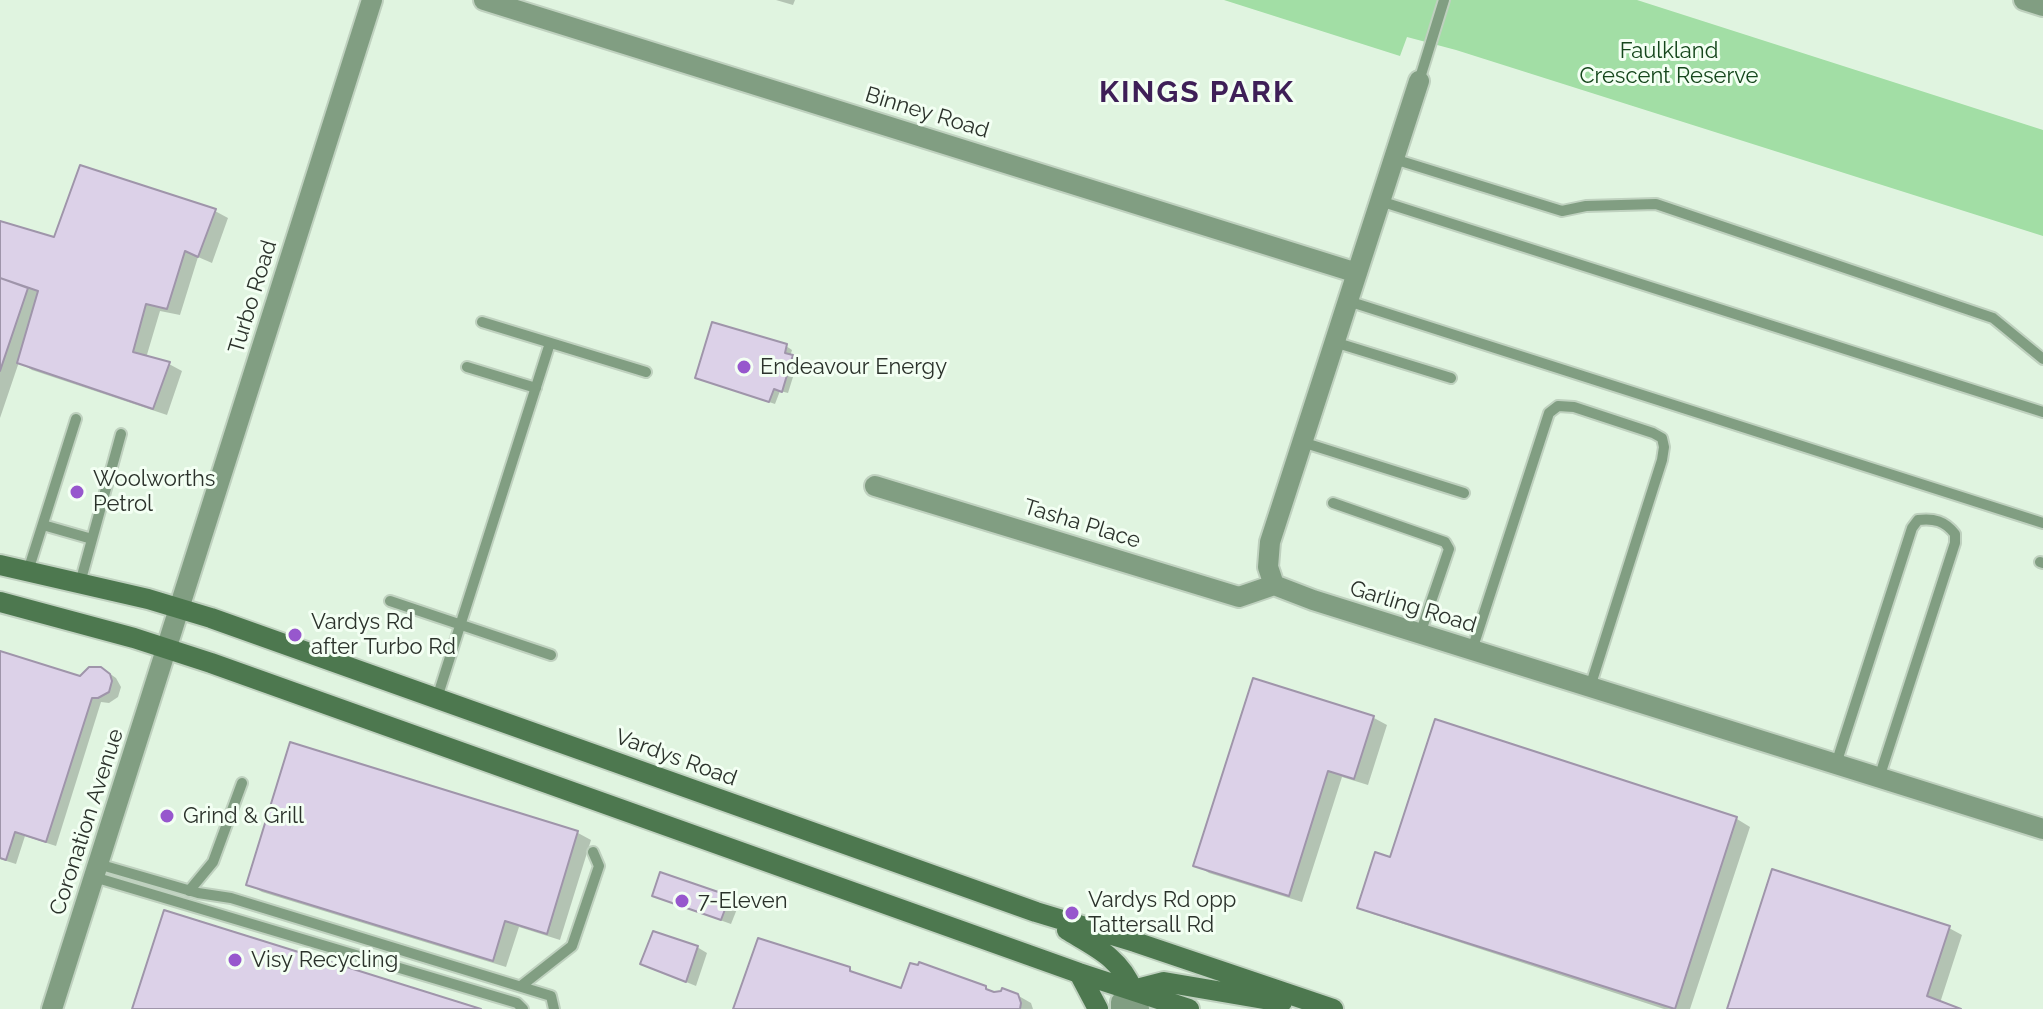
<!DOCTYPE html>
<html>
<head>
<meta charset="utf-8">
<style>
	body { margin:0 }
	canvas { display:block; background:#e0f4e0 }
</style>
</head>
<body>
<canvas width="2043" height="1009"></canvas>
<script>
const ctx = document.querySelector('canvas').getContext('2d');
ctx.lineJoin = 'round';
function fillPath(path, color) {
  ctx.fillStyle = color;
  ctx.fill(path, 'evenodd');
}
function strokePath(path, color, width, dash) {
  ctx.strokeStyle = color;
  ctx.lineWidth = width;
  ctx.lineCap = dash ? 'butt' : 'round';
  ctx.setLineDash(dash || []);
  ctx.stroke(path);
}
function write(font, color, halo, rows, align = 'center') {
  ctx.font = font + ' Raleway,sans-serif';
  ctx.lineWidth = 6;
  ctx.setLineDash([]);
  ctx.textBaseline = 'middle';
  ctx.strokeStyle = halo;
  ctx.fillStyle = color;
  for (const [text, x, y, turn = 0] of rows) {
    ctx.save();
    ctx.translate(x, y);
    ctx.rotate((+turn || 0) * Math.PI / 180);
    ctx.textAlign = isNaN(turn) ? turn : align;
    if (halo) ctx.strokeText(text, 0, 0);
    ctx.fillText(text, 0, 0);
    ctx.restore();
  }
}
fillPath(new Path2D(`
	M 1224,0 L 1637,0 L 2043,130 L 2043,236 L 1456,50 L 1407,37 L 1400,56 Z`), '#a2dea5');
fillPath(new Path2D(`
	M 776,0 L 795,0 L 793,5 Z
	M 215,211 L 228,218 L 212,263 L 198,257 L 180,315 L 160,311 L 146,358 L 169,364 L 182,371 L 167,415 L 32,370 L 19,362 L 0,418 L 0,223 L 55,239 Z
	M 786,346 L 792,350 L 790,357 L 798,361 L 788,393 L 780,391 L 775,404 L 703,380 Z
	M 0,654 L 81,678 L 106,671 L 116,678 L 121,687 L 118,697 L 109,703 L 101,702 L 56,846 L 25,836 L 16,864 L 0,859 Z
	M 1254,680 L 1374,718 L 1387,725 L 1368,785 L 1342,777 L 1302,902 L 1209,873 L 1196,865 Z
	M 1436,722 L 1737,819 L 1750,827 L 1690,1009 L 1664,1009 L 1373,914 L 1360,907 L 1391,859 Z
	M 291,745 L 578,833 L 591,840 L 560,940 L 519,927 L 506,967 L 262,892 L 248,884 Z
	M 729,898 L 739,904 L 731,924 L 664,900 Z
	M 1949,928 L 1962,935 L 1940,1003 L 1959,1009 L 1729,1009 Z
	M 697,947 L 707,953 L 696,986 L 642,964 Z
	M 850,970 L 863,977 L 902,991 L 985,988 L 996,994 L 1017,995 L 1031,1003 L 1033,1009 L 735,1009 Z`), '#0003');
const building = new Path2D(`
	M 80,165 L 216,209 L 198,257 L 185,251 L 167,309 L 146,304 L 133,352 L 170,362 L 153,409 L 17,363 L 38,291 L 0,278 L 0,221 L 54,237 Z
	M 0,278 L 28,288 L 0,371 Z
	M 712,322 L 787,344 L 785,353 L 793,355 L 782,392 L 774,389 L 769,402 L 695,378 Z
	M 0,651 L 80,676 L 89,667 L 101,667 L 110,674 L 112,681 L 109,692 L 98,698 L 92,698 L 46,842 L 15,832 L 6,860 L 0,858 Z
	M 1253,678 L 1374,716 L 1354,779 L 1328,771 L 1289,896 L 1193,866 Z
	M 1435,719 L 1737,817 L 1675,1009 L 1357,908 L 1375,852 L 1390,857 Z
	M 290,742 L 578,831 L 547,934 L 505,921 L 493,961 L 246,885 Z
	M 1772,869 L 1950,926 L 1927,996 L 1961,1009 L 1727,1009 Z
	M 660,872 L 730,896 L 721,920 L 652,896 Z
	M 164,910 L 481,1009 L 132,1009 Z
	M 653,931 L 698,946 L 686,982 L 640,964 Z
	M 758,938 L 850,967 L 850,971 L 901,988 L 910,963 L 918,965 L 919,962 L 986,986 L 986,989 L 994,992 L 1001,991 L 1002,988 L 1018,994 L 1021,1003 L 1020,1009 L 733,1009 Z`);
fillPath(building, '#dcd1e8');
strokePath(building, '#9f95aa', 2);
const lane = new Path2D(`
	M 1419,81 L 1444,0
	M 1394,159 L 1562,211 L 1586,206 L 1656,204 L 1993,318 L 2043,359
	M 1380,201 L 2043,412
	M 1348,301 L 2043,523
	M 482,322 L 646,372
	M 1334,342 L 1451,378
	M 467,367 L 536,388
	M 1302,442 L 1464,493
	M 1333,503 L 1445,542 L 1449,549 L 1420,634
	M 43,525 L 92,539
	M 2040,562 L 2043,563
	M 28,571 L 76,419
	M 80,583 L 121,434
	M 390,601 L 551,655
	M 1472,650 L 1549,413 L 1558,406 L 1574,407 L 1653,433 L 1662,438 L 1664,447 L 1662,460 L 1590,687
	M 437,698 L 550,343
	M 1836,764 L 1912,528 L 1918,520 C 1934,518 1945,521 1955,534 L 1955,543 L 1879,778
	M 98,864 L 198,893 L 231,898 L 551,996 L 554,1009
	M 94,877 L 517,1003 L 523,1009
	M 189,891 L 213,862 L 242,783
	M 521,986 L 572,946 L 599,866 L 593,852`);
const street = new Path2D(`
	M 484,0 L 1357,273
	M 2024,0 L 2043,6
	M 1419,81 L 1270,542 L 1268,567 L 1274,585 L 1313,600 L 2043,829
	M 875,486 L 1239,597 L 1274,585
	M 52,1009 L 372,0
	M 1121,1009 L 1121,1002 L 1133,990 L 1139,1009`);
const secondary = new Path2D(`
	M 0,565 L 148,599 L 211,618 L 1036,912 L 1135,942 L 1333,1009
	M 0,602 L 134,638 L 211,663 L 1079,973 L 1189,1009
	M 1067,930 C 1097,948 1119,957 1133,990
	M 1079,973 L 1098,1009
	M 1133,990 L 1164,982 L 1282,1002`);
strokePath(lane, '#bfd1bf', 14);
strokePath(street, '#bfd1bf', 24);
strokePath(secondary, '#bfd1bf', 24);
strokePath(lane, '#819e82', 10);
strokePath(street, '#819e82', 20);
strokePath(secondary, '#4d784f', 20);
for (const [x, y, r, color] of [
	[744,367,8,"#9757cd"],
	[77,492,8,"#9757cd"],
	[295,635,8,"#9757cd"],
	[167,816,8,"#9757cd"],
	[682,901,8,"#9757cd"],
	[1072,913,8,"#9757cd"],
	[235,960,8,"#9757cd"]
]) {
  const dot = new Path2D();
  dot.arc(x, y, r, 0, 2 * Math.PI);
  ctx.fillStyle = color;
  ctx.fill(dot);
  strokePath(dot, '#f3fff3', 3);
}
write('22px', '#14461b', '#f3fff3', [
	["Faulkland",1669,51],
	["Crescent Reserve",1669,76]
]);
write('22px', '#2b322b', '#f3fff3', [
	["Binney Road",927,113,17],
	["Turbo Road",253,297,-73],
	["Tasha Place",1082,524,17],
	["Garling Road",1413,607,17],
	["Vardys Road",676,758,20],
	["Coronation Avenue",87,822,-72]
]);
write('22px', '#2b322b', '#f3fff3', [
	["Endeavour Energy",760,367],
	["Woolworths",93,479],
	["Petrol",93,504],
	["Vardys Rd",311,622],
	["after Turbo Rd",311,647],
	["Grind & Grill",183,816],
	["Vardys Rd opp",1088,900],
	["Tattersall Rd",1088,925],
	["7-Eleven",698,901],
	["Visy Recycling",251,960]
], 'left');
ctx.letterSpacing = '2px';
write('bold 30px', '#3e1f57', '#f3fff3', [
	["KINGS PARK",1197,93]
]);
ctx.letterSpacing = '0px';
</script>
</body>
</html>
